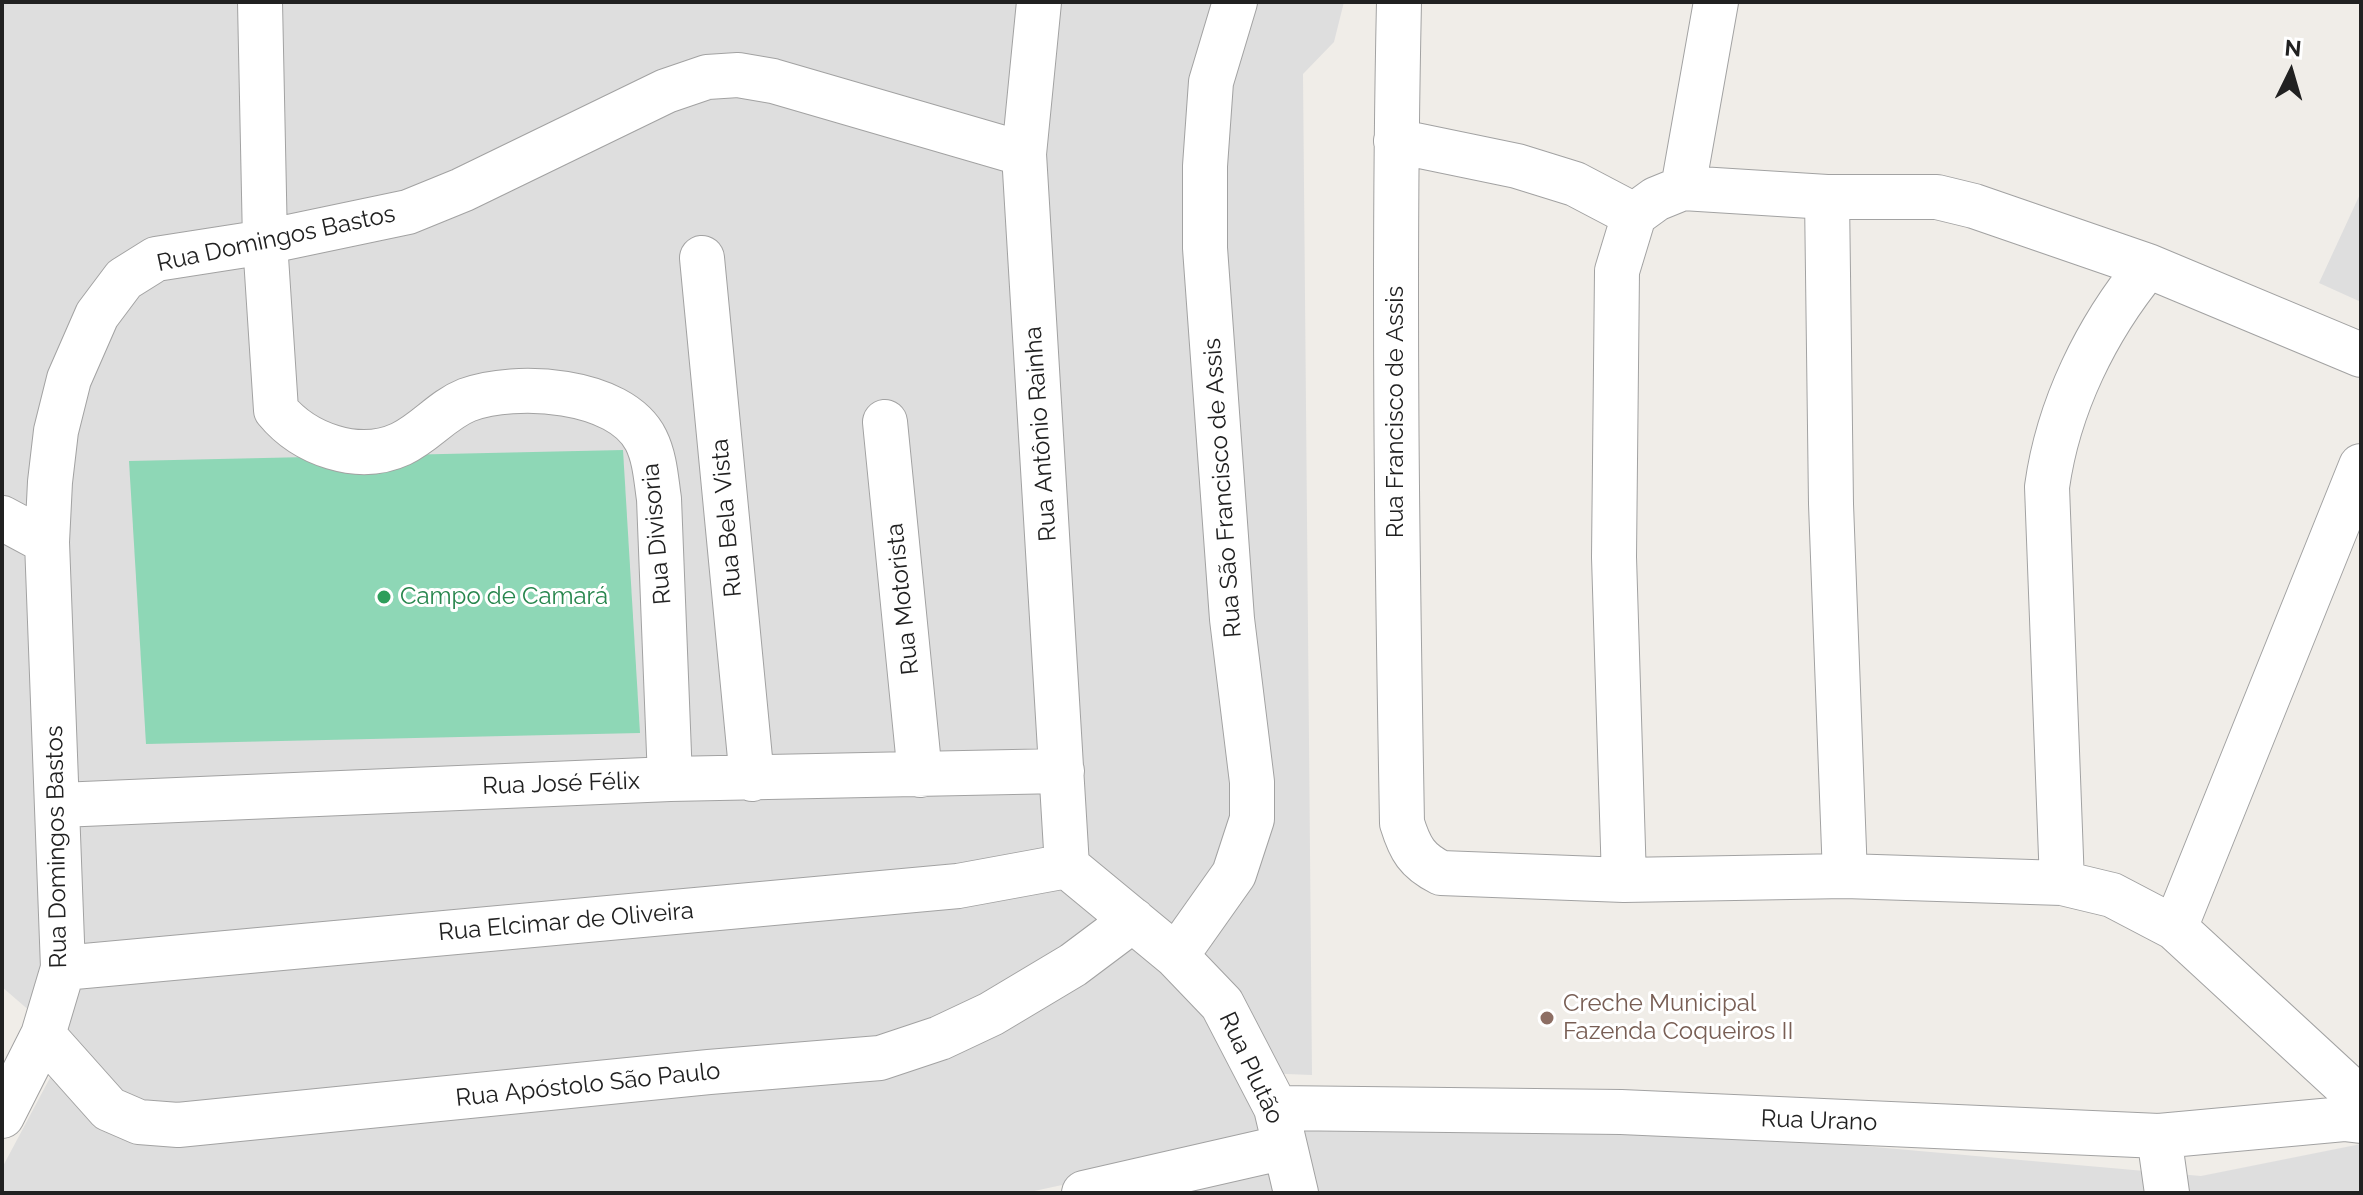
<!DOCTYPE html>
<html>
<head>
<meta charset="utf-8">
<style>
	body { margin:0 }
	#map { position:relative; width:2363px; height:1195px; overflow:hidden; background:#f0ede8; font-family:Raleway,sans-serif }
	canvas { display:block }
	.frame { position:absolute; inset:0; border:4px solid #212121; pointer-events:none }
	.north { position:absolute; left:2251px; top:32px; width:80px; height:80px; -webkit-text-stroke:6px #fff; paint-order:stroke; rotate:5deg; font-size:22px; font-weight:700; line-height:32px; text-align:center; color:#212121 }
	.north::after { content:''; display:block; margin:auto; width:28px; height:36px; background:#212121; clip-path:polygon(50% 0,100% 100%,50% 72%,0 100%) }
</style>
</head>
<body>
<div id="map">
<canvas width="2363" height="1195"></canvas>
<div class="frame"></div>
<div class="north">N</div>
</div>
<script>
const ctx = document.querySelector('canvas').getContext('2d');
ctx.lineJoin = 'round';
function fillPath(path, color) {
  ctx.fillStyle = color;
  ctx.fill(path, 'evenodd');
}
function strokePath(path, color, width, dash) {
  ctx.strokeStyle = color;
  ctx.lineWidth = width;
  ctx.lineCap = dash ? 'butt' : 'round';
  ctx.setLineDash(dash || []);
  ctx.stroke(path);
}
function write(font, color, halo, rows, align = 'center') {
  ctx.font = font + ' Raleway,sans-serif';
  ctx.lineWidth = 6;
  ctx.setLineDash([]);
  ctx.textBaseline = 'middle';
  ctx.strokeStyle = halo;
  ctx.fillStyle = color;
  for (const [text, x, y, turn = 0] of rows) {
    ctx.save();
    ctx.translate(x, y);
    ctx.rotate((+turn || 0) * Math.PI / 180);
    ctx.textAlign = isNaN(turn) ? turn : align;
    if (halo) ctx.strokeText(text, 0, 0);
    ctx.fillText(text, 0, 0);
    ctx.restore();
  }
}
fillPath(new Path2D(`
	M 2,2 L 1344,2 L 1334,42 L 1303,74 L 1312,1075 L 1261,1073 L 1268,1127 L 1113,1174 L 1025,1193 L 2,1193 L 2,1168 L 68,1044 L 2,987 Z
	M 2361,192 L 2361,302 L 2319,283 Z
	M 1303,1127 L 1728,1134 L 2201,1176 L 2361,1144 L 2361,1193 L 1138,1193 Z`), '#dedede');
fillPath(new Path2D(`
	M 623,450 L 640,733 L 146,744 L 129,461 Z`), '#8ed7b6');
const minor = new Path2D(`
	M 260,2 L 265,242 L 276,410 C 304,444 358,464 401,444 C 426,432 442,410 467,400 C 515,382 620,388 646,440 C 655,458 656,479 659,499 L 670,779
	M 1039,2 L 1024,154 L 1067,866
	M 1399,2 C 1393,276 1397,549 1402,823 C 1410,849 1417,861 1441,873 L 1624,880 L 1845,876 L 2062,883
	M 1396,141 L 1517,166 L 1575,184 L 1634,215
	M 1683,188 L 1716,2
	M 1827,197 L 1831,504 L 1845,876
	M 702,258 L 752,779
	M 2148,266 C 2096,329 2058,407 2047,487 L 2062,883 L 2112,895 L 2175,928 L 2355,1094
	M 885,422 L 920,775
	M 2,518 L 47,542
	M 60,805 L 670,779 L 1062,771
	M 1067,866 L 1176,956 L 1222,1004 L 1276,1108 L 1296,1193
	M 1624,880 L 1614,557 L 1617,271 L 1634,215 L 1656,199 L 1683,188 L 1827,197 L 1937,197 L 1974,206 L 2148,266 L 2361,355
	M 2175,928 L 2361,466
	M 1176,956 L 1234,874 L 1252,819 L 1252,782 L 1232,619 L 1205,248 L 1205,166 L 1211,82 L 1235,2
	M 63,968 L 958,886 L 1067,866
	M 43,1035 L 109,1109 L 139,1122 L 178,1125 L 709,1072 L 880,1058 L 940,1038 L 991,1014 L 1073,965 L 1133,920
	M 1276,1108 L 1621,1112 L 2159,1136 L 2344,1119 L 2361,1121
	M 2,1116 L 43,1035 L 63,968 L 47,542 L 50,482 L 56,431 L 69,379 L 97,315 L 124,279 L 156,259 L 265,242 L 408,212 L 462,190 L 666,91 L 707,77 L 738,75 L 773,81 L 1024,154
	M 2159,1136 L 2167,1193
	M 1084,1193 L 1285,1147`);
strokePath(minor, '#a2a2a2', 46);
strokePath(minor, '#fff', 44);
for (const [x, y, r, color] of [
	[384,597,8,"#2e9e5b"],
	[1547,1018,8,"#8d6e63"]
]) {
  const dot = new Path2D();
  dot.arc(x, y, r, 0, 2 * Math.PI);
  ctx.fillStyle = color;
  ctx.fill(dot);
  strokePath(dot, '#fff', 3);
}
write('24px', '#212121', '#fff', [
	["Rua Domingos Bastos",276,239,-12],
	["Rua Francisco de Assis",1396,412,-90],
	["Rua Antônio Rainha",1041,434,-94],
	["Rua São Francisco de Assis",1223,488,-94],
	["Rua Bela Vista",727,518,-95],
	["Rua Divisoria",657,534,-95],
	["Rua Motorista",903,599,-96],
	["Rua José Félix",561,784,-2],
	["Rua Domingos Bastos",57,847,-91],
	["Rua Elcimar de Oliveira",566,922,-5],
	["Rua Plutão",1251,1068,65],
	["Rua Apóstolo São Paulo",588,1085,-6],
	["Rua Urano",1819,1121,2]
]);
write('24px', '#27864d', '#fff', [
	["Campo de Camará",400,597]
], 'left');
write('24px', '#785e54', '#fff', [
	["Creche Municipal",1563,1004],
	["Fazenda Coqueiros II",1563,1032]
], 'left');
</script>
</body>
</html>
